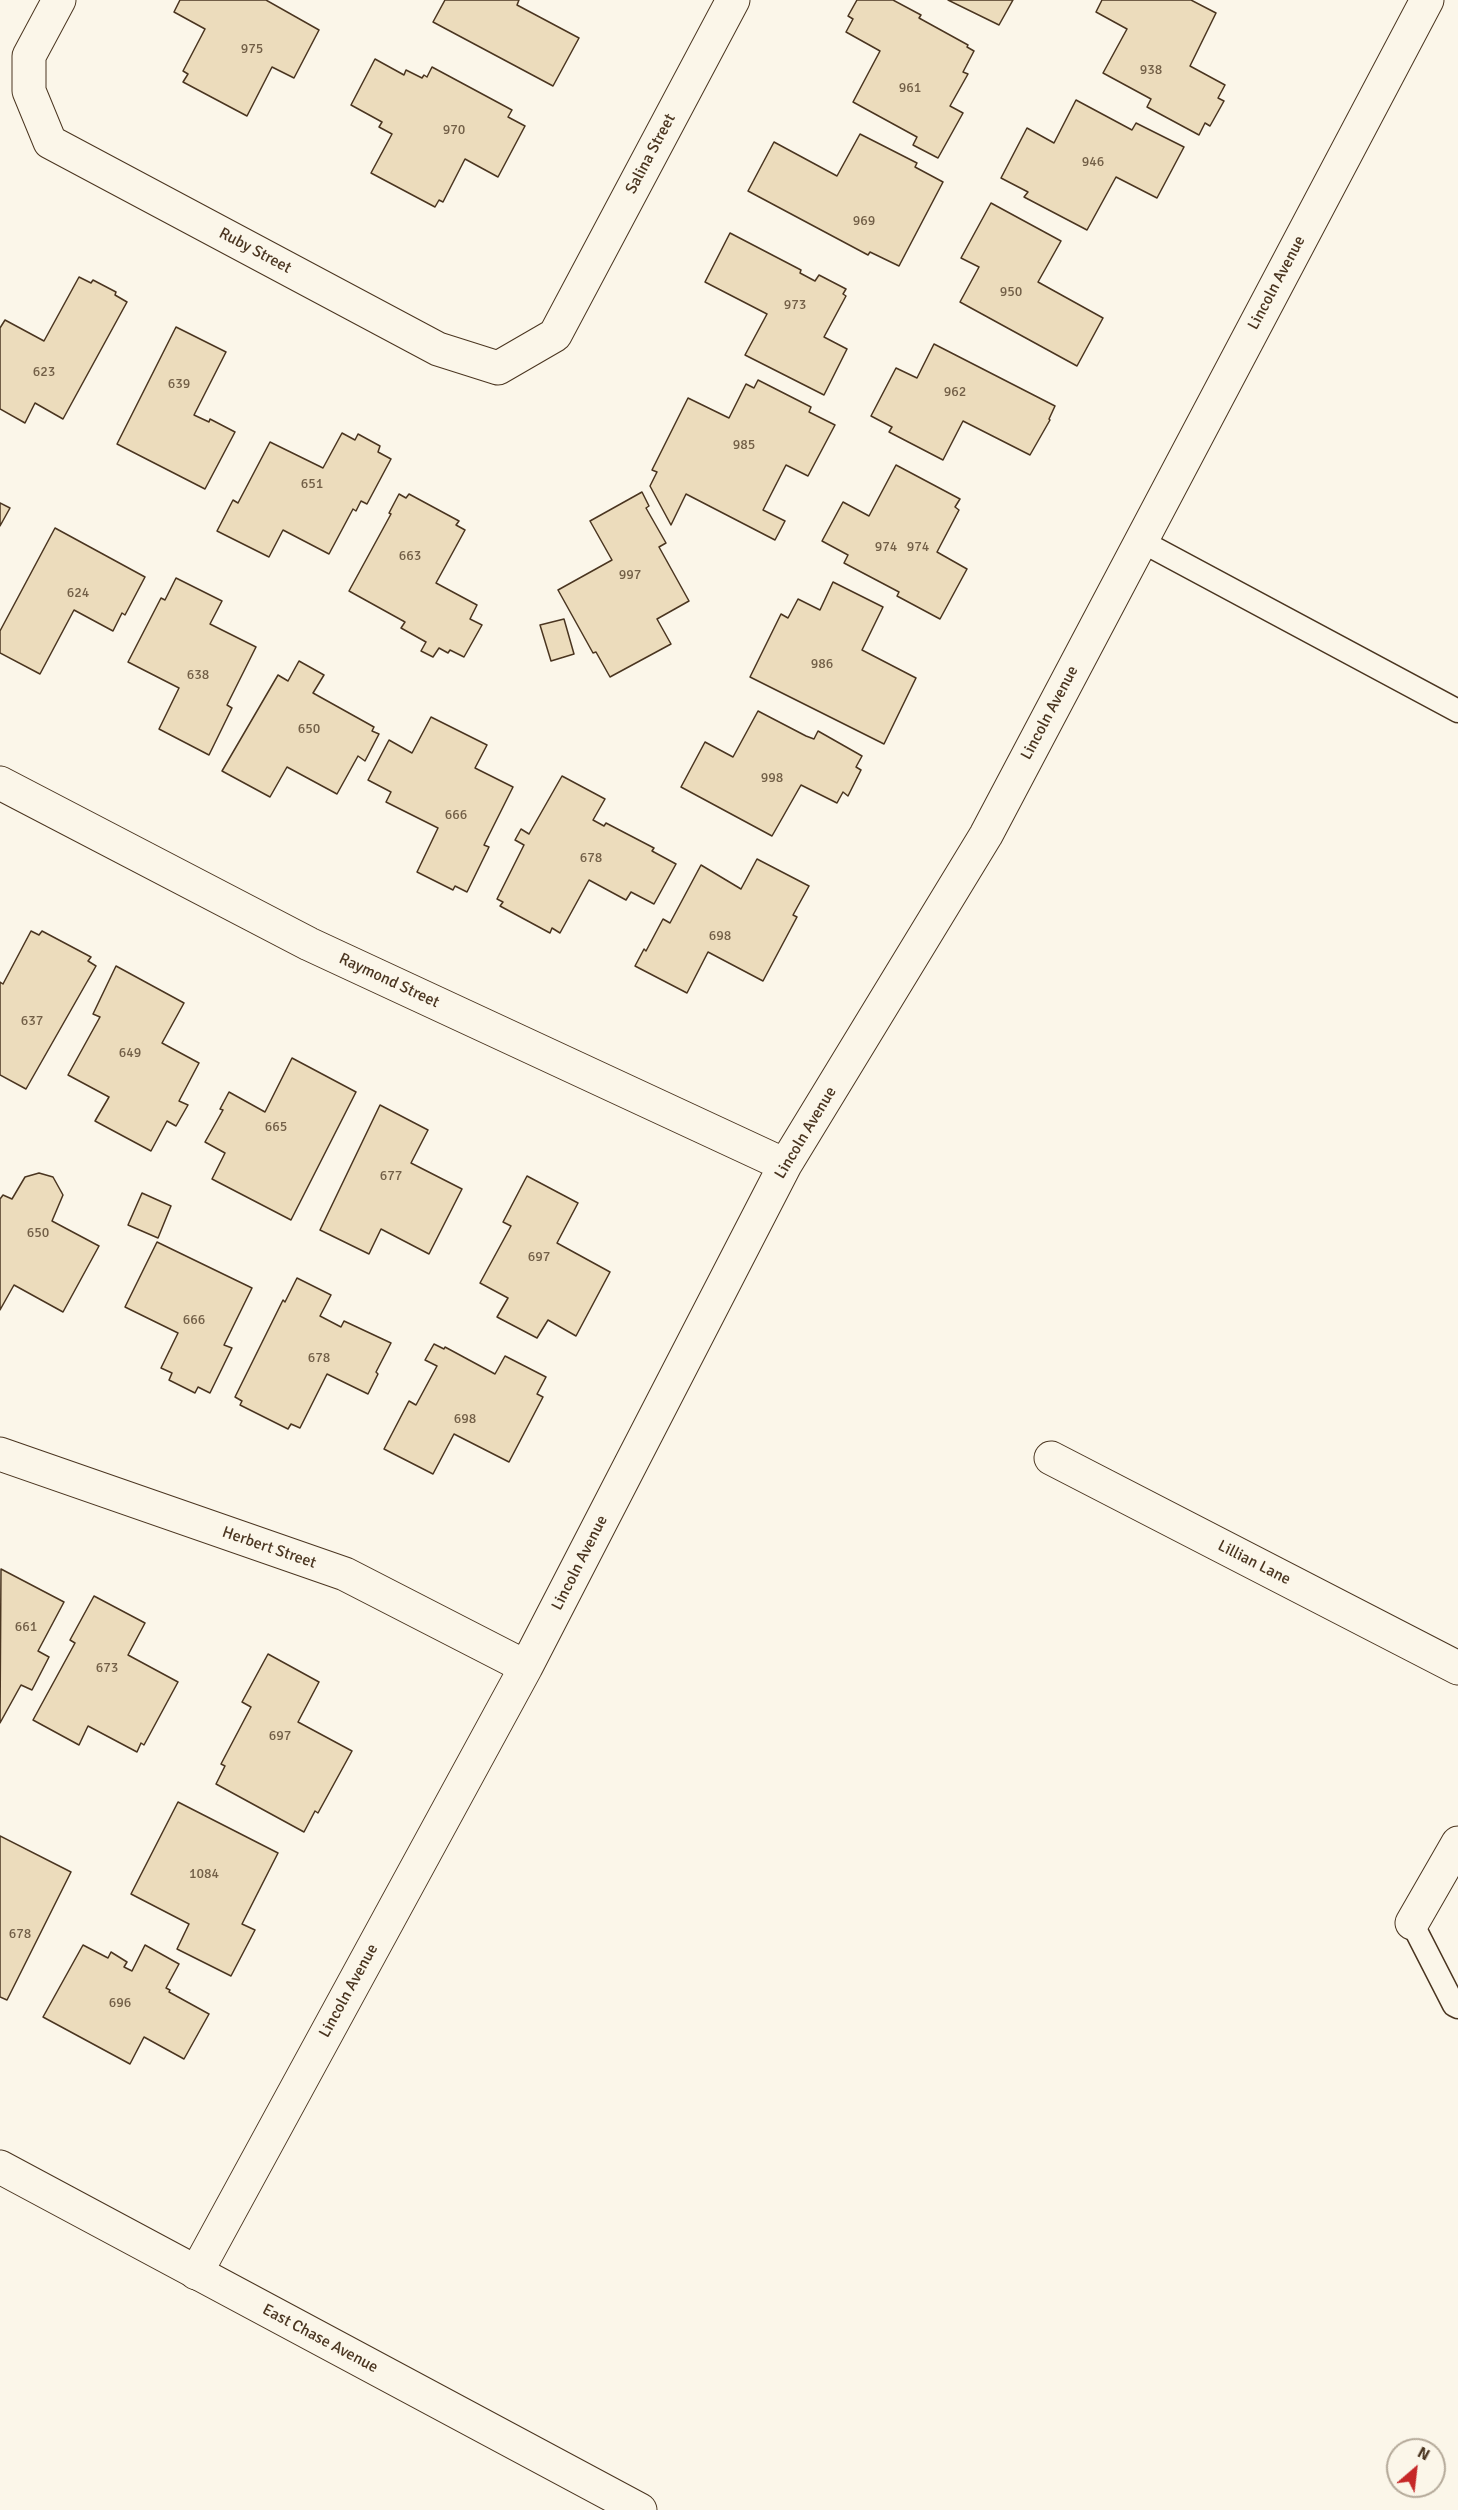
<!DOCTYPE html>
<html>
<head>
<meta charset="utf-8">
<style>
	body { margin:0 }
	#map { position:relative; width:1458px; height:2510px; overflow:hidden; background:#fbf6e9; font-family:Signika,sans-serif }
	canvas { display:block }
	.north { position:absolute; left:1386px; top:2438px; width:60px; height:60px; box-sizing:border-box; background:#fbf6e9; border:2px solid #b4a999; border-radius:50%; rotate:28deg; font-size:16px; font-weight:700; line-height:24px; text-align:center; color:#4a3520 }
	.north::after { content:''; display:block; margin:auto; width:21px; height:27px; background:#c62828; clip-path:polygon(50% 0,100% 100%,50% 72%,0 100%) }
</style>
</head>
<body>
<div id="map">
<canvas width="1458" height="2510"></canvas>
<div class="north">N</div>
</div>
<script>
const ctx = document.querySelector('canvas').getContext('2d');
ctx.lineJoin = 'round';
function fillPath(path, color) {
  ctx.fillStyle = color;
  ctx.fill(path, 'evenodd');
}
function strokePath(path, color, width, dash) {
  ctx.strokeStyle = color;
  ctx.lineWidth = width;
  ctx.lineCap = dash ? 'butt' : 'round';
  ctx.setLineDash(dash || []);
  ctx.stroke(path);
}
function write(font, color, halo, rows, align = 'center') {
  ctx.font = font + ' Signika,sans-serif';
  ctx.lineWidth = 4.5;
  ctx.setLineDash([]);
  ctx.textBaseline = 'middle';
  ctx.strokeStyle = halo;
  ctx.fillStyle = color;
  for (const [text, x, y, turn = 0] of rows) {
    ctx.save();
    ctx.translate(x, y);
    ctx.rotate((+turn || 0) * Math.PI / 180);
    ctx.textAlign = isNaN(turn) ? turn : align;
    if (halo) ctx.strokeText(text, 0, 0);
    ctx.fillText(text, 0, 0);
    ctx.restore();
  }
}
const building = new Path2D(`
	M 180,0 L 266,0 L 319,30 L 294,78 L 272,67 L 247,116 L 183,82 L 188,74 L 183,71 L 205,29 L 174,12 Z
	M 445,0 L 519,0 L 517,5 L 579,38 L 553,86 L 433,22 Z
	M 857,0 L 893,0 L 921,15 L 919,18 L 968,45 L 967,47 L 974,51 L 963,72 L 968,74 L 950,106 L 963,113 L 938,158 L 913,145 L 917,137 L 853,102 L 880,51 L 846,32 L 853,19 L 848,16 Z
	M 948,0 L 1013,0 L 999,25 Z
	M 1102,0 L 1191,0 L 1216,13 L 1190,66 L 1225,85 L 1218,98 L 1224,101 L 1210,126 L 1205,123 L 1199,135 L 1147,107 L 1151,99 L 1103,73 L 1127,29 L 1096,12 Z
	M 375,59 L 404,75 L 406,70 L 422,78 L 424,75 L 427,77 L 432,67 L 512,110 L 508,117 L 525,126 L 498,177 L 465,159 L 443,202 L 439,200 L 435,207 L 371,173 L 392,134 L 379,127 L 382,122 L 351,105 Z
	M 1076,100 L 1132,130 L 1136,123 L 1184,147 L 1157,198 L 1116,177 L 1087,230 L 1024,197 L 1028,192 L 1001,178 L 1027,128 L 1054,143 Z
	M 860,134 L 917,163 L 915,167 L 943,182 L 899,266 L 870,252 L 868,255 L 748,191 L 774,142 L 837,176 Z
	M 991,203 L 1061,241 L 1038,282 L 1103,318 L 1077,366 L 960,302 L 979,267 L 961,258 Z
	M 730,233 L 801,270 L 800,273 L 815,281 L 819,275 L 846,289 L 843,294 L 846,296 L 824,337 L 847,349 L 824,395 L 745,355 L 767,314 L 705,282 Z
	M 79,277 L 91,283 L 93,280 L 116,292 L 115,295 L 127,302 L 63,419 L 35,403 L 25,423 L 0,409 L 0,328 L 5,320 L 44,341 Z
	M 176,327 L 226,352 L 194,415 L 209,422 L 210,419 L 235,432 L 205,489 L 117,444 Z
	M 934,344 L 1055,406 L 1049,419 L 1050,420 L 1030,455 L 963,421 L 943,460 L 889,432 L 892,427 L 871,416 L 896,368 L 917,378 Z
	M 758,380 L 811,407 L 809,412 L 835,425 L 808,476 L 786,465 L 763,510 L 785,521 L 775,540 L 686,494 L 671,525 L 650,486 L 657,472 L 652,470 L 688,398 L 729,418 L 746,384 L 754,388 Z
	M 342,433 L 355,440 L 358,434 L 380,446 L 378,452 L 391,459 L 367,504 L 361,501 L 356,511 L 353,509 L 329,554 L 283,530 L 269,557 L 217,531 L 233,500 L 238,503 L 270,442 L 323,468 Z
	M 896,465 L 960,499 L 955,507 L 959,510 L 937,552 L 967,569 L 940,619 L 897,596 L 899,592 L 844,563 L 848,555 L 822,541 L 843,502 L 869,516 Z
	M 642,492 L 649,506 L 646,508 L 666,543 L 659,547 L 689,601 L 657,619 L 671,644 L 610,677 L 596,652 L 593,653 L 558,590 L 612,560 L 590,521 Z
	M 399,494 L 406,498 L 409,494 L 459,521 L 456,525 L 465,530 L 436,583 L 477,605 L 470,619 L 482,625 L 464,657 L 450,650 L 448,653 L 439,648 L 433,657 L 421,651 L 426,642 L 401,628 L 405,622 L 349,591 L 391,514 L 389,513 Z
	M 0,503 L 10,508 L 0,526 Z
	M 55,528 L 145,577 L 125,615 L 122,613 L 113,631 L 74,610 L 40,674 L 0,653 L 0,631 Z
	M 176,578 L 222,601 L 210,624 L 256,647 L 227,705 L 232,708 L 209,755 L 159,729 L 179,688 L 128,662 L 161,598 L 165,600 Z
	M 833,582 L 883,607 L 862,650 L 916,678 L 884,744 L 750,677 L 781,614 L 788,618 L 798,599 L 820,610 Z
	M 564,619 L 574,654 L 551,661 L 540,625 Z
	M 299,661 L 324,675 L 313,693 L 374,727 L 372,731 L 379,734 L 365,761 L 358,756 L 337,794 L 287,767 L 270,797 L 222,771 L 278,675 L 288,681 Z
	M 758,711 L 806,736 L 814,739 L 818,731 L 862,756 L 856,767 L 861,770 L 848,796 L 843,792 L 837,803 L 801,785 L 772,836 L 681,787 L 705,742 L 733,757 Z
	M 431,717 L 487,745 L 475,768 L 513,787 L 484,845 L 489,847 L 467,892 L 455,886 L 453,890 L 417,872 L 438,828 L 386,802 L 391,792 L 368,780 L 389,740 L 412,753 Z
	M 562,776 L 605,799 L 593,820 L 604,826 L 606,823 L 654,848 L 652,851 L 676,864 L 654,904 L 631,892 L 626,900 L 589,880 L 560,933 L 552,928 L 550,933 L 500,906 L 503,902 L 497,899 L 524,845 L 515,840 L 521,829 L 529,834 Z
	M 757,859 L 809,886 L 793,915 L 797,917 L 763,981 L 708,952 L 687,993 L 635,966 L 644,949 L 646,951 L 663,919 L 670,923 L 701,865 L 741,889 Z
	M 31,931 L 39,935 L 42,931 L 91,957 L 88,961 L 96,966 L 26,1089 L 0,1075 L 0,982 L 3,984 Z
	M 116,966 L 184,1003 L 162,1043 L 199,1063 L 179,1101 L 188,1105 L 176,1126 L 167,1121 L 151,1151 L 95,1121 L 109,1097 L 68,1075 L 100,1017 L 93,1014 Z
	M 292,1058 L 356,1092 L 291,1220 L 212,1179 L 225,1153 L 205,1142 L 223,1110 L 220,1109 L 229,1092 L 265,1112 Z
	M 380,1105 L 428,1130 L 411,1163 L 462,1189 L 429,1254 L 381,1229 L 369,1254 L 320,1230 Z
	M 39,1173 L 53,1177 L 63,1195 L 52,1221 L 99,1246 L 63,1312 L 14,1285 L 0,1310 L 0,1199 L 3,1195 L 12,1199 L 25,1177 Z
	M 527,1176 L 578,1203 L 557,1243 L 610,1272 L 576,1336 L 548,1320 L 537,1338 L 497,1317 L 508,1298 L 480,1283 L 511,1226 L 503,1222 Z
	M 142,1193 L 171,1206 L 158,1238 L 128,1225 Z
	M 157,1242 L 252,1288 L 224,1345 L 232,1348 L 210,1393 L 198,1387 L 195,1393 L 169,1380 L 172,1373 L 161,1368 L 178,1333 L 125,1307 Z
	M 297,1278 L 331,1295 L 320,1316 L 341,1327 L 344,1321 L 391,1343 L 376,1372 L 378,1374 L 368,1394 L 327,1374 L 300,1428 L 291,1424 L 288,1429 L 240,1405 L 242,1401 L 235,1397 L 283,1300 L 285,1302 Z
	M 434,1344 L 444,1349 L 445,1347 L 495,1374 L 505,1356 L 546,1377 L 537,1394 L 543,1397 L 509,1462 L 454,1434 L 433,1474 L 384,1449 L 409,1401 L 416,1405 L 437,1366 L 425,1360 Z
	M 1,1569 L 64,1602 L 38,1651 L 49,1657 L 32,1690 L 21,1685 L 0,1723 Z
	M 94,1596 L 145,1623 L 128,1655 L 178,1682 L 144,1745 L 141,1743 L 137,1752 L 88,1726 L 79,1745 L 33,1720 L 75,1643 L 70,1640 Z
	M 268,1654 L 319,1682 L 298,1722 L 352,1751 L 318,1813 L 315,1811 L 304,1832 L 216,1784 L 225,1766 L 221,1764 L 251,1707 L 242,1702 Z
	M 178,1802 L 278,1853 L 242,1924 L 255,1930 L 231,1976 L 177,1949 L 189,1924 L 131,1894 Z
	M 0,1836 L 71,1872 L 7,2000 L 0,1997 Z
	M 83,1945 L 108,1958 L 111,1952 L 127,1962 L 124,1967 L 132,1971 L 145,1945 L 179,1964 L 166,1988 L 170,1990 L 169,1992 L 209,2014 L 184,2059 L 144,2037 L 130,2064 L 43,2017 Z`);
fillPath(building, '#ecdcbc');
strokePath(building, '#4a3520', 1.5);
const service = new Path2D(`
	M 1141,541 L 1458,711
	M 1412,1923 L 1454,2005 L 1458,2007`);
const minor = new Path2D(`
	M 59,0 L 29,56 L 29,91 L 50,142 L 438,349 L 498,368 L 555,335 L 733,0
	M 0,783 L 309,944 L 785,1165
	M 0,1454 L 345,1574 L 526,1667
	M 1051,1458 L 1458,1668
	M 1412,1923 L 1458,1843
	M 196,2273 L 526,1667 L 785,1165 L 986,835 L 1427,0`);
const secondary = new Path2D(`
	M 0,2167 L 640,2510`);
strokePath(service, '#4a3520', 25);
strokePath(minor, '#4a3520', 35);
strokePath(secondary, '#4a3520', 35);
strokePath(service, '#fbf6e9', 22);
strokePath(minor, '#fbf6e9', 33);
strokePath(secondary, '#fbf6e9', 33);
write('14px', '#725f47', null, [
	["975",252,49],
	["938",1151,70],
	["961",910,88],
	["970",454,130],
	["946",1093,162],
	["969",864,221],
	["950",1011,292],
	["973",795,305],
	["623",44,372],
	["639",179,384],
	["962",955,392],
	["985",744,445],
	["651",312,484],
	["974",886,547],
	["974",918,547],
	["663",410,556],
	["997",630,575],
	["624",78,593],
	["986",822,664],
	["638",198,675],
	["650",309,729],
	["998",772,778],
	["666",456,815],
	["678",591,858],
	["698",720,936],
	["637",32,1021],
	["649",130,1053],
	["665",276,1127],
	["677",391,1176],
	["650",38,1233],
	["697",539,1257],
	["666",194,1320],
	["678",319,1358],
	["698",465,1419],
	["661",26,1627],
	["673",107,1668],
	["697",280,1736],
	["1084",204,1874],
	["678",20,1934],
	["696",120,2003]
]);
write('16px', '#4a3520', '#fbf6e9', [
	["Salina Street",651,154,-62],
	["Ruby Street",255,251,28],
	["Lincoln Avenue",1277,283,-62],
	["Lincoln Avenue",1050,713,-62],
	["Raymond Street",389,981,25],
	["Lincoln Avenue",806,1133,-59],
	["Herbert Street",269,1548,19],
	["Lincoln Avenue",580,1563,-63],
	["Lillian Lane",1254,1563,27],
	["Lincoln Avenue",349,1991,-61],
	["East Chase Avenue",320,2339,28]
]);
</script>
</body>
</html>
